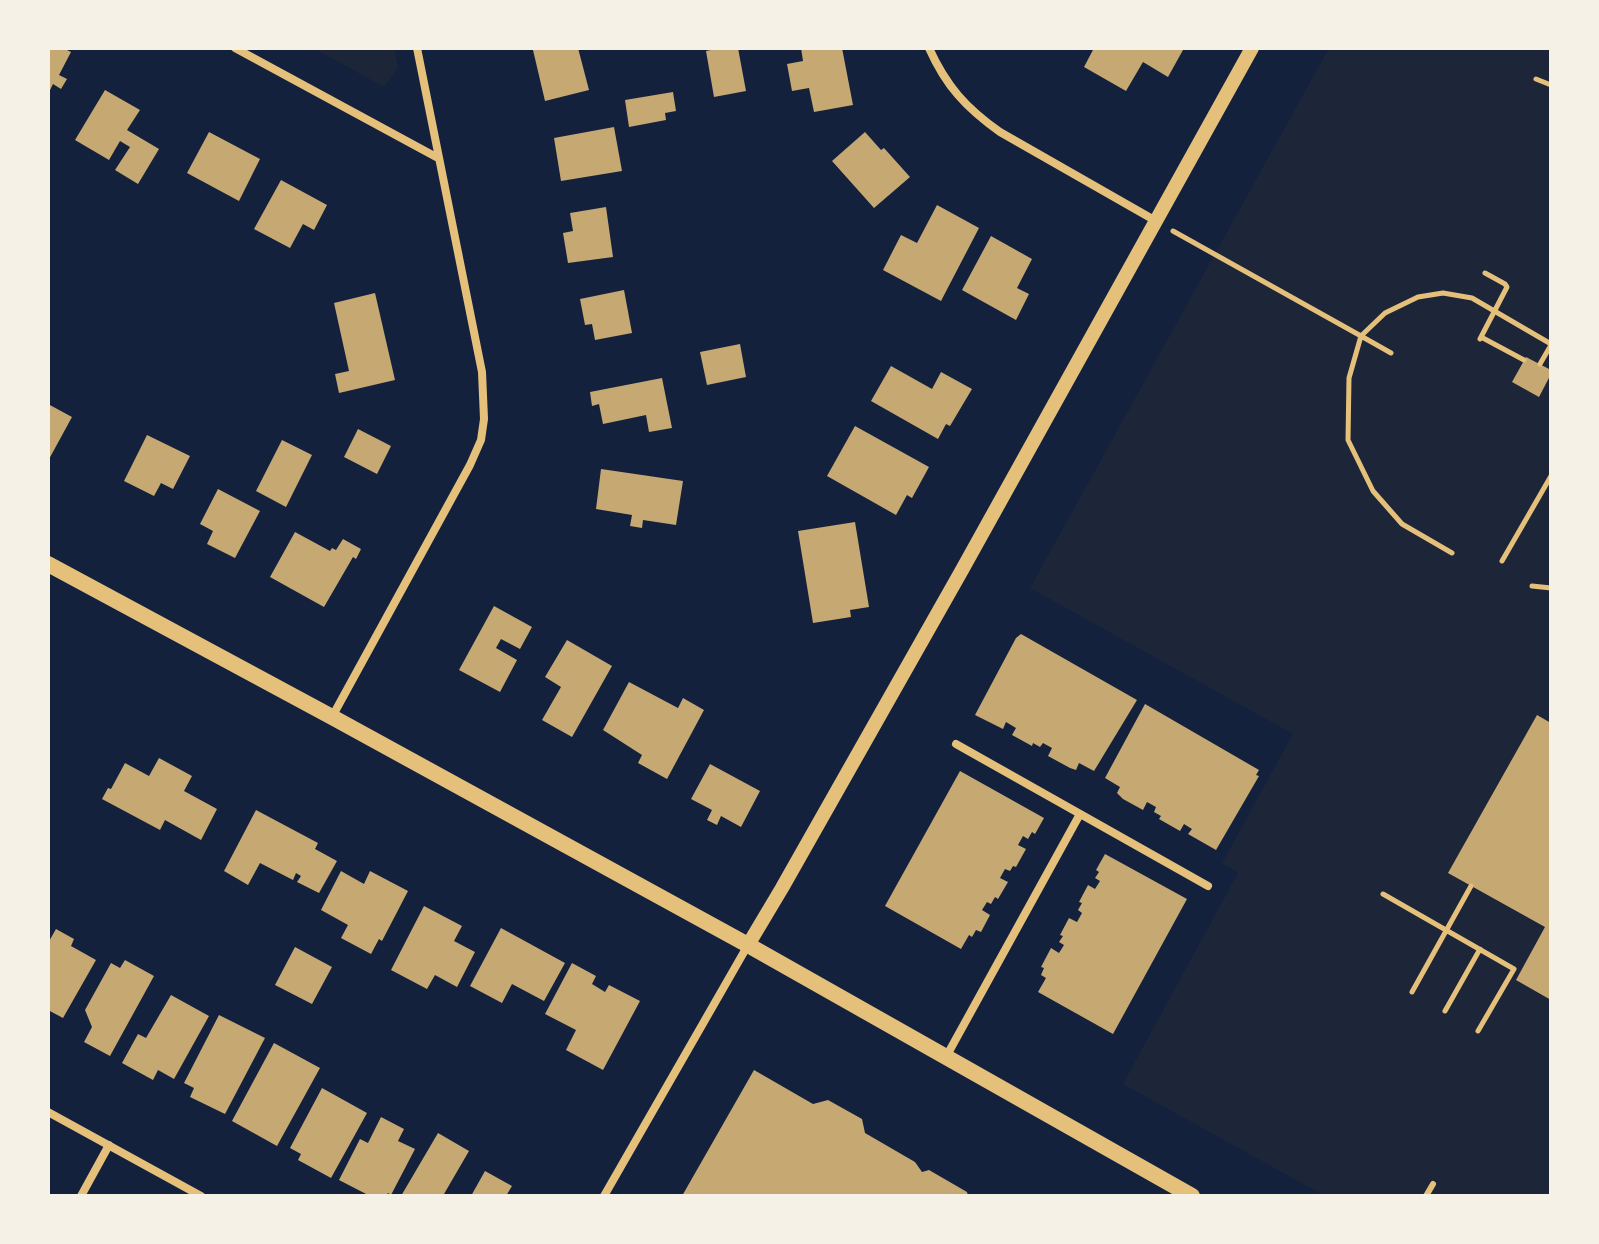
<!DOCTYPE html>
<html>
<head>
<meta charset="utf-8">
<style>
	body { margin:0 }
	#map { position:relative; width:1599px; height:1244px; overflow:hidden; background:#14213d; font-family:"Alegreya Sans",sans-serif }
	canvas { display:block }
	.frame { position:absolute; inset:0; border:50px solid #f6f1e7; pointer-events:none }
</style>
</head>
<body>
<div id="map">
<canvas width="1599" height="1244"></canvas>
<div class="frame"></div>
</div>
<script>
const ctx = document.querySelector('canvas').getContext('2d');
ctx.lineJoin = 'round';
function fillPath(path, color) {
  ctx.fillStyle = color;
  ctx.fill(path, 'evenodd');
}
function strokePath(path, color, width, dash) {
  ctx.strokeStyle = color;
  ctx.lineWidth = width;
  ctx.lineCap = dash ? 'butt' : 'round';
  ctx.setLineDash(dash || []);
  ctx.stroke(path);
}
fillPath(new Path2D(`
	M 313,48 L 394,48 L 398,68 L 384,87 Z
	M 1329,48 L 1551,48 L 1551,1196 L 1325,1196 L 1123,1084 L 1238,873 L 1222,863 L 1293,734 L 1030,588 Z`), '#1d2539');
fillPath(new Path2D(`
	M 48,48 L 63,48 L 71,52 L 59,75 L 67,79 L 61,89 L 53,84 L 48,94 Z
	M 578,48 L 589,90 L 545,101 L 533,50 L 538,48 Z
	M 721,48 L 738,48 L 746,91 L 714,97 L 706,51 Z
	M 801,48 L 842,48 L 853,105 L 814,112 L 809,88 L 792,91 L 787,64 L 803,61 Z
	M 1094,48 L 1181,48 L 1183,50 L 1168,77 L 1143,62 L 1126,91 L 1084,67 Z
	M 105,90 L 140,110 L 127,130 L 159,149 L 138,184 L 115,170 L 130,147 L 120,141 L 109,160 L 75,140 Z
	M 673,92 L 676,111 L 665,113 L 666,120 L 629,127 L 625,100 Z
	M 614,127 L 622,171 L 561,181 L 554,138 Z
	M 209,132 L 260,159 L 239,201 L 187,173 Z
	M 865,132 L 881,150 L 884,148 L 910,177 L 874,208 L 832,161 Z
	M 281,180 L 327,205 L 314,230 L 303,224 L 290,248 L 254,229 Z
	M 937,205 L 979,228 L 941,301 L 883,270 L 901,235 L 917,243 Z
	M 606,207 L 613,257 L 568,263 L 563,233 L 573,231 L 570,213 Z
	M 991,236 L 1032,259 L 1017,288 L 1029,294 L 1016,320 L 962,290 Z
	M 624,290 L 632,333 L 595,340 L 592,324 L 585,325 L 580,299 Z
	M 375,293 L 395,380 L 339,393 L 335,374 L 349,371 L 334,303 Z
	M 740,344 L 746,377 L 707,385 L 700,352 Z
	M 1526,357 L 1551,370 L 1551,374 L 1539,397 L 1512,382 Z
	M 891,366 L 932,389 L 941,372 L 972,389 L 950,426 L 946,424 L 938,439 L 871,401 Z
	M 662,378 L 672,428 L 649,432 L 646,415 L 603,424 L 599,404 L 592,406 L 590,392 Z
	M 48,404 L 72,417 L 48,461 Z
	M 855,426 L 929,467 L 912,498 L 907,495 L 896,515 L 827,476 Z
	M 358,429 L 391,446 L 377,474 L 344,457 Z
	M 147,435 L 190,456 L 173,489 L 161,483 L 154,496 L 124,481 Z
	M 282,440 L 312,455 L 286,507 L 256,491 Z
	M 601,469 L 683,481 L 676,525 L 643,520 L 642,528 L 630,526 L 632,515 L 596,509 Z
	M 218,489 L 260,511 L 235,558 L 207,544 L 213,531 L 200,524 Z
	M 855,522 L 869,607 L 850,610 L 851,617 L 813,623 L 798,531 Z
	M 295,532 L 330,551 L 332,548 L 336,550 L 343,539 L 361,549 L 356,559 L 353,557 L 324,607 L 270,577 Z
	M 494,606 L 532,627 L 520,649 L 501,639 L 496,648 L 517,660 L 500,692 L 459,670 Z
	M 1021,634 L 1137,700 L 1094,771 L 1079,763 L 1076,770 L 1070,768 L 1048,756 L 1052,748 L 1043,743 L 1040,747 L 1033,743 L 1032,746 L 1012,735 L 1016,728 L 1006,722 L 1003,729 L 975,715 L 1016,638 Z
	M 567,640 L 612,666 L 572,737 L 542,720 L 561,687 L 545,677 Z
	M 629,682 L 678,708 L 683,698 L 704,710 L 667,779 L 638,763 L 642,755 L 603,730 Z
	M 1145,704 L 1259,770 L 1256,775 L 1259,776 L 1216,850 L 1188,834 L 1192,829 L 1184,824 L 1180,831 L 1159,819 L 1161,816 L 1154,812 L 1156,807 L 1147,802 L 1143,810 L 1123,799 L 1117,793 L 1120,787 L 1105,778 Z
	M 1537,715 L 1551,723 L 1551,1000 L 1516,980 L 1545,927 L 1448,873 Z
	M 159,758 L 192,776 L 184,791 L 217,809 L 201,840 L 165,820 L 160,830 L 102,799 L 108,788 L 111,789 L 125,763 L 149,776 Z
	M 710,764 L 760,791 L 741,827 L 721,816 L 717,825 L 707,820 L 712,810 L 691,799 Z
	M 960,771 L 1044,818 L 1035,834 L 1032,832 L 1028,839 L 1023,836 L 1018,845 L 1026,849 L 1016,867 L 1013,866 L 1010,871 L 1005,869 L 1000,878 L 1008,882 L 998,899 L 995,897 L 991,904 L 987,902 L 982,910 L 990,915 L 981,932 L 976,930 L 972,937 L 969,935 L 961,949 L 885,906 Z
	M 256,810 L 318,843 L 315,849 L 337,861 L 319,893 L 297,882 L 301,876 L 296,873 L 293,880 L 260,863 L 248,885 L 224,871 Z
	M 1105,854 L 1187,899 L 1113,1034 L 1038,992 L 1046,978 L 1041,975 L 1044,968 L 1041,967 L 1051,948 L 1059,953 L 1064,945 L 1059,942 L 1063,936 L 1060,935 L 1069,918 L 1077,922 L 1082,913 L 1078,910 L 1082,903 L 1079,902 L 1088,885 L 1095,889 L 1100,881 L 1095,878 L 1099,872 L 1096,870 Z
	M 341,871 L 364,884 L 370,871 L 408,891 L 382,941 L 379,939 L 371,954 L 341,938 L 348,925 L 321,910 Z
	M 424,906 L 462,926 L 454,941 L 475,952 L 457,987 L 435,975 L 427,989 L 391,970 Z
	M 501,928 L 565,963 L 544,1001 L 512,984 L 502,1003 L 470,986 Z
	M 56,929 L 74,939 L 71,946 L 96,960 L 63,1018 L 48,1010 L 48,943 Z
	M 295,947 L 332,967 L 312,1004 L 275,985 Z
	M 125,960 L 154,976 L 110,1056 L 84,1042 L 92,1027 L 85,1010 L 111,963 L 120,968 Z
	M 572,963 L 596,976 L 592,984 L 605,992 L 609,985 L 640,1001 L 603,1070 L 566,1050 L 576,1030 L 545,1014 Z
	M 171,995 L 209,1016 L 174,1079 L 158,1070 L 153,1080 L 122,1063 L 138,1034 L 146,1038 Z
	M 219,1015 L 265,1038 L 225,1114 L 190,1097 L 194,1088 L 184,1083 Z
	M 274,1043 L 320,1068 L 277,1146 L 232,1121 Z
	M 754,1070 L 813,1104 L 828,1100 L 862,1119 L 865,1133 L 915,1162 L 922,1172 L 929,1170 L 967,1192 L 968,1196 L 682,1196 Z
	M 322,1088 L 367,1113 L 331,1178 L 298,1160 L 301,1154 L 290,1148 Z
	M 381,1117 L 404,1129 L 398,1141 L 415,1149 L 391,1195 L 388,1193 L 386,1196 L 370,1196 L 339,1180 L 360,1139 L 368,1143 Z
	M 438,1133 L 469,1151 L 444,1194 L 448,1196 L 401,1196 Z
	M 485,1171 L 512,1186 L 506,1196 L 471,1196 Z`), '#c6a872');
strokePath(new Path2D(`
	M 1536,79 L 1551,85
	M 1173,231 L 1361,336 L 1385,313 L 1418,297 L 1443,293 L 1472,298 L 1551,344
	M 1481,337 L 1524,360
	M 1480,339 L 1507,287 L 1505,284 L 1485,273
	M 1391,353 L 1361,336 L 1349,378 L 1348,440 L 1373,491 L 1402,524 L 1452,553
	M 1540,364 L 1551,345
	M 1502,561 L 1551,476
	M 1532,586 L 1551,588
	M 1383,894 L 1514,969 L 1478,1031
	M 1412,992 L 1471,886
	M 1445,1011 L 1480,949`), '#e5c07b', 5);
strokePath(new Path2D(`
	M 1426,1196 L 1433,1184`), '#e5c07b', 6);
strokePath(new Path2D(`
	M 235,48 L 438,158
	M 929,48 C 946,86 966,108 1000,132 L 1156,221
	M 332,717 L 470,465 L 481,440 L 484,419 L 482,372 L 417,48
	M 956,744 L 1208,886
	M 946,1057 L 1080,814
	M 48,1112 L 201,1196
	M 81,1196 L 109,1145
	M 604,1196 L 748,945`), '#e5c07b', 8);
strokePath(new Path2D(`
	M 748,945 L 782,888 L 962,570 L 1252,48`), '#e5c07b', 14);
strokePath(new Path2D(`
	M 48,564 L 332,717 L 748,945 L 1192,1196`), '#e5c07b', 16);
</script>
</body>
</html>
